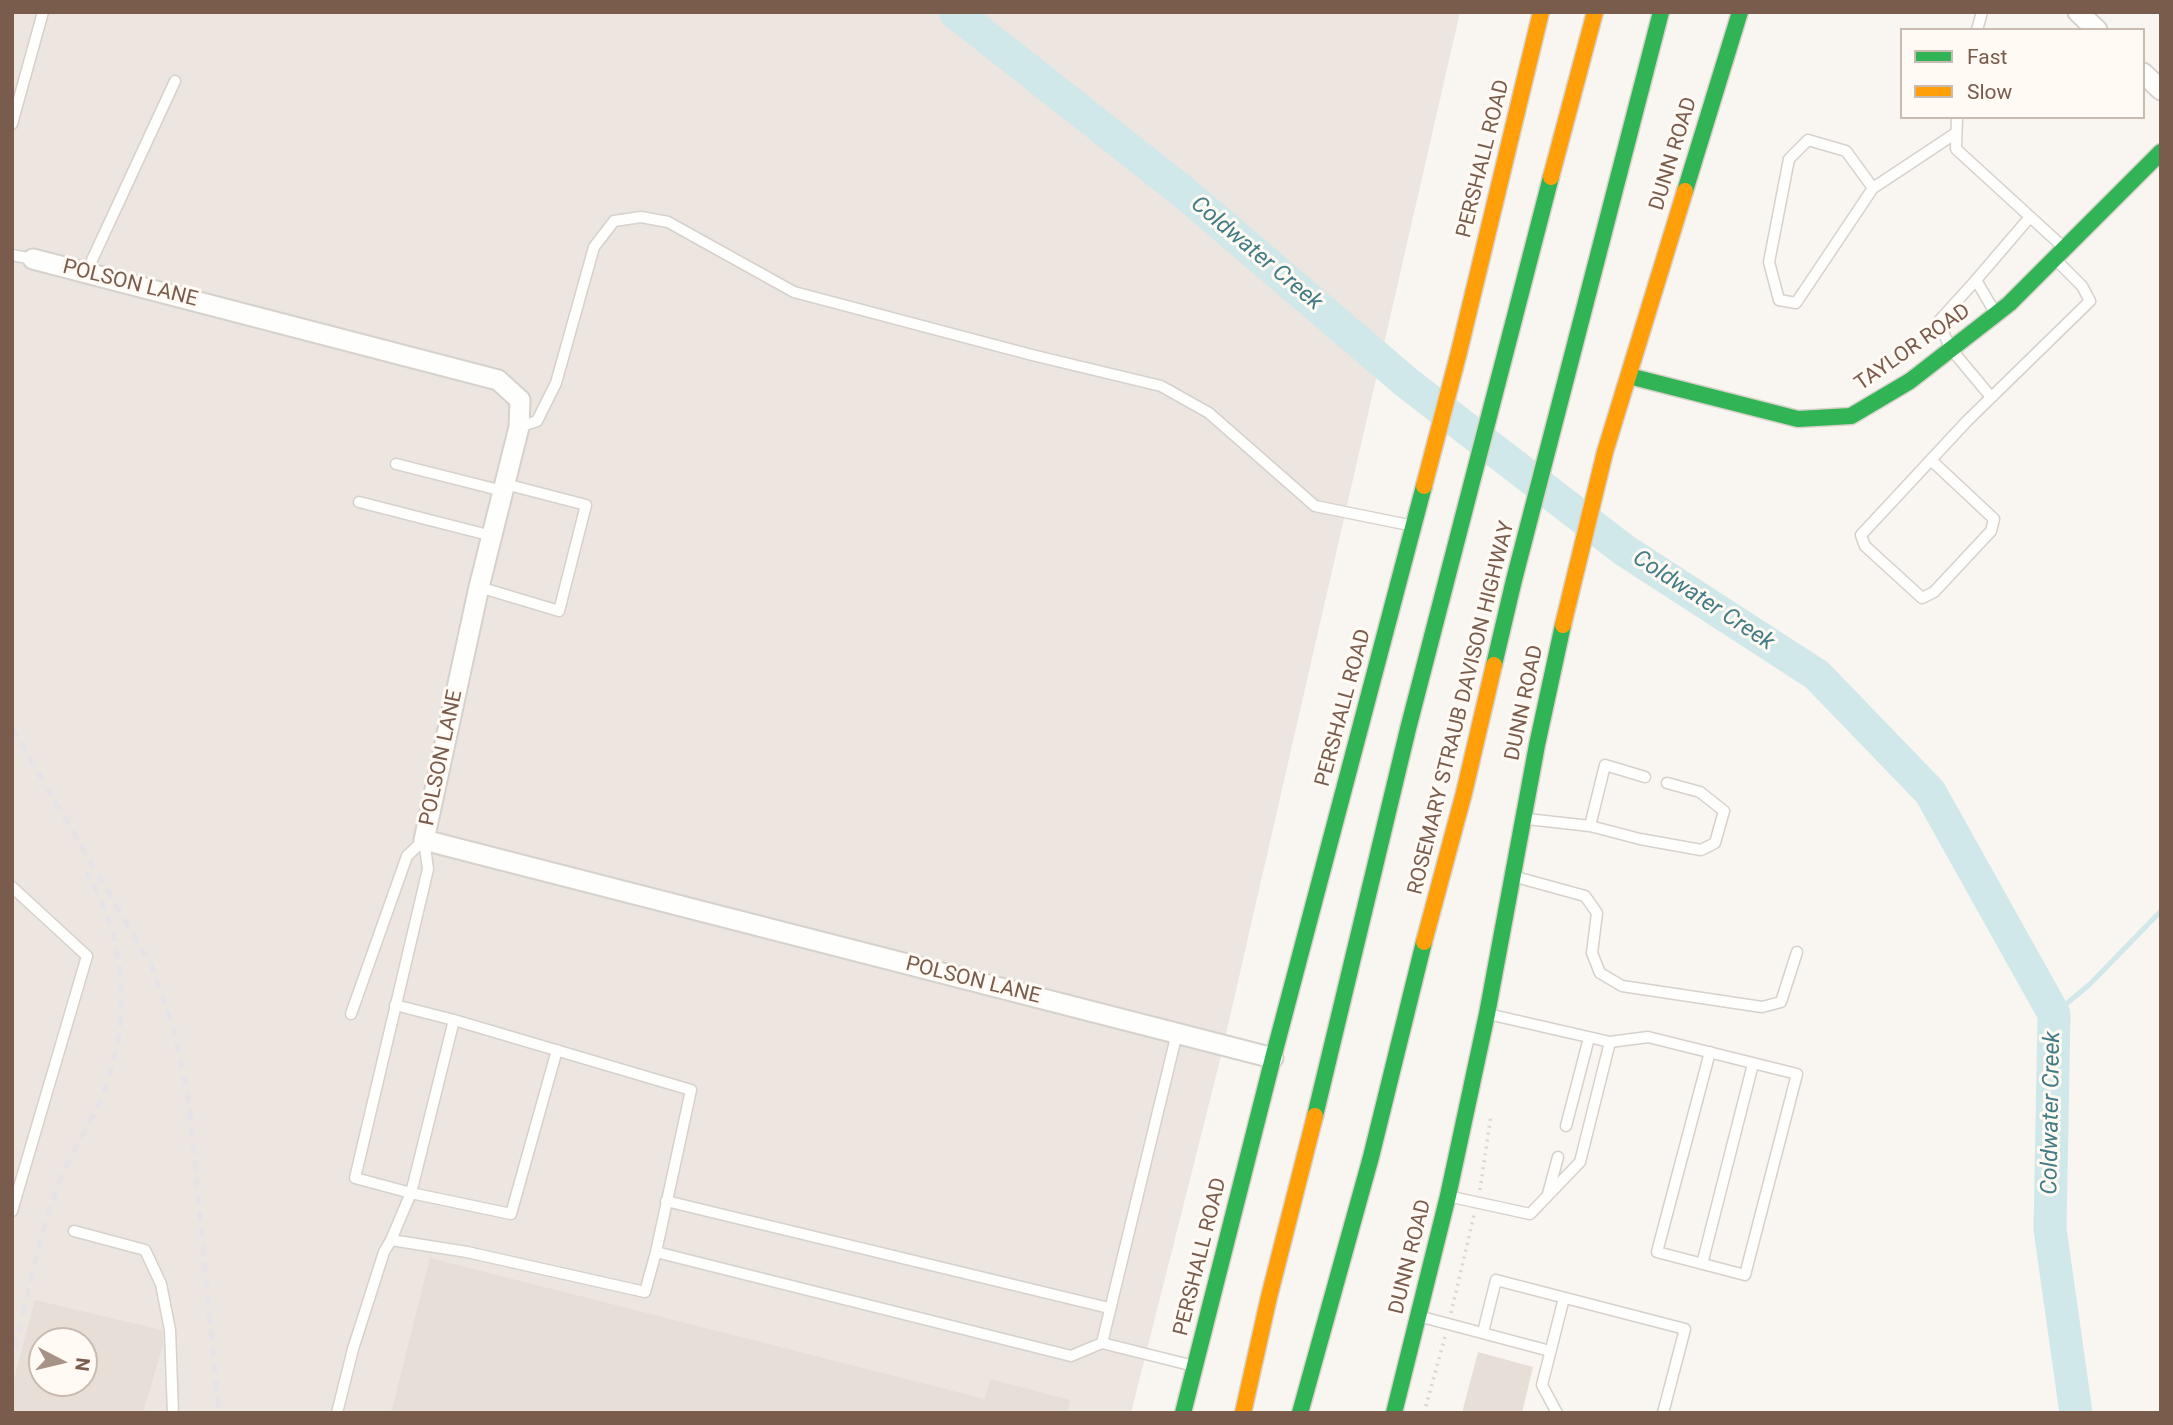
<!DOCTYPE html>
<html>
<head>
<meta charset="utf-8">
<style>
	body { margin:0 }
	#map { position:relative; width:2173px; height:1425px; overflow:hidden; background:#f9f5f0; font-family:Roboto,sans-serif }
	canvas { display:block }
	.frame { position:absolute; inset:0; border:14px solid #7a5c4d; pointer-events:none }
	.legend { position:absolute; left:1900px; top:28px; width:245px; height:91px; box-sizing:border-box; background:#fffaf3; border:2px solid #cabbb1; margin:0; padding:9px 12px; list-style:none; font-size:21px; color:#7a5c4d }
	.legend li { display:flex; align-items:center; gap:14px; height:35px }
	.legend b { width:35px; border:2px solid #cabbb1 }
	.north { position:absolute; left:28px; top:1327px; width:70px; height:70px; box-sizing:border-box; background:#fffaf3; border:2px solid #cabbb1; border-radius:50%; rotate:97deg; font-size:19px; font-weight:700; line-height:28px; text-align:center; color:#7a5c4d }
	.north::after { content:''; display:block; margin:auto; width:24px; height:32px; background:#a69286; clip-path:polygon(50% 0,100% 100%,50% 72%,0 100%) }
</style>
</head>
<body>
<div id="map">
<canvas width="2173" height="1425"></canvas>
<div class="frame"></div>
<ul class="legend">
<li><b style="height:9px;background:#30b455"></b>Fast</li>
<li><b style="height:9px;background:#ff9f0a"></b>Slow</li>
</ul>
<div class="north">N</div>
</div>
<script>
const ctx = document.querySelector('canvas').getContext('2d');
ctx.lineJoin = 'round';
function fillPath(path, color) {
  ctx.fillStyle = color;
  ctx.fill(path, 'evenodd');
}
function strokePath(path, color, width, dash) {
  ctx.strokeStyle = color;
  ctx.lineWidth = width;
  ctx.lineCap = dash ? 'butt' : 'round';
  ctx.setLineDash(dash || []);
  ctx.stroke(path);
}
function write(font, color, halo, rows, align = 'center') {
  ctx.font = font + ' Roboto,sans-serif';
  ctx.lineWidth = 6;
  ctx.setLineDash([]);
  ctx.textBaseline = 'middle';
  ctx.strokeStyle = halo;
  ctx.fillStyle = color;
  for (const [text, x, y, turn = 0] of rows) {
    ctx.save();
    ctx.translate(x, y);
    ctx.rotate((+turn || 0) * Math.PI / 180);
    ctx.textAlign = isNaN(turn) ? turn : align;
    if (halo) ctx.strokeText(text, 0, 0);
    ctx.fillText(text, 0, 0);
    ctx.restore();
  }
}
fillPath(new Path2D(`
	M 12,12 L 1460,12 L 1220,1060 L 1131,1413 L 12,1413 ZM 42,1341 L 84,1341 L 84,1383 L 42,1383 Z`), '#ede5e0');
strokePath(new Path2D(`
	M 2054,1014 L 2089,985 L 2161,911`), '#d0e8ea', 5);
strokePath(new Path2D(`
	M 955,12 L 1187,195 L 1406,382 L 1624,550 L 1817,675 L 1930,792 L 2054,1014 L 2050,1229 L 2076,1413`), '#d0e8ea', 33);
fillPath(new Path2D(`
	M 430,1258 L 985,1399 L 990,1379 L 1070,1400 L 1067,1413 L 391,1413 Z
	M 35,1300 L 162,1330 L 163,1344 L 143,1413 L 12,1413 L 12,1387 ZM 42,1341 L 84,1341 L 84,1383 L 42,1383 Z
	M 1478,1352 L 1533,1367 L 1522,1413 L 1462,1413 Z`), '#e6ded7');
const lane = new Path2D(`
	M 1977,30 L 1982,12
	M 1957,117 L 1956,149 L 2062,246
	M 12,124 L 43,12
	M 1873,188 L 1846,151 L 1808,140 L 1789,159 L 1769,262 L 1779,300 L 1796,303 L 1873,188 L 1956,133
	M 12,255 L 33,259
	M 86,273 L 175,81
	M 1976,280 L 1938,322 L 1951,349 L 1991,397
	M 1994,311 L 1976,280 L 2030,217
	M 519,427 L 537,421 L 556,383 L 594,247 L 614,221 L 641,217 L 668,222 L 794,292 L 1032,355 L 1161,386 L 1209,413 L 1315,506 L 1409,525
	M 1931,460 L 1994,519 L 1991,531 L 1934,592 L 1922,598 L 1865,546 L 1861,535 L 1967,421 L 2090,301 L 2082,286 L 2057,261
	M 396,464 L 503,491
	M 359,502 L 492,536
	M 479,587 L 559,611 L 586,505 L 505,484
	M 1527,819 L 1590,826 L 1640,839 L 1701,850 L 1715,843 L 1724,811 L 1700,792 L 1667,783
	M 1590,826 L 1605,765 L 1645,777
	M 424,840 L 428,869 L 355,1178 L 411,1193 L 511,1214 L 557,1050
	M 1516,877 L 1585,896 L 1597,913 L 1592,953 L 1600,973 L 1622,986 L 1762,1007 L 1781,1002 L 1797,952
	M 12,887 L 87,956 L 12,1211
	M 395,1005 L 454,1020
	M 351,1014 L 407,856 L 424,840
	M 1488,1014 L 1610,1042 L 1648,1037 L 1797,1074 L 1745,1275 L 1657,1252 L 1710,1052
	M 1566,1126 L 1589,1038
	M 1548,1194 L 1558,1157
	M 1452,1197 L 1530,1214 L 1580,1162 L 1610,1042
	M 666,1201 L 1109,1308
	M 74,1231 L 145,1250 L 161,1284 L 170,1330 L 173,1413
	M 391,1240 L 411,1193 L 454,1020 L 691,1090 L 656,1252
	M 1702,1264 L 1753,1064
	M 1422,1317 L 1550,1351
	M 1483,1332 L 1496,1280 L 1685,1329 L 1663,1413
	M 1102,1343 L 1177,1033
	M 337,1413 L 353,1349 L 384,1252 L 391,1240 L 467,1252 L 645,1292 L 656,1252 L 1071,1356 L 1102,1343 L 1194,1366
	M 1557,1413 L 1542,1385 L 1564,1298`);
const street = new Path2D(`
	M 2078,12 L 2097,30
	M 2143,73 L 2161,90
	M 33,259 L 498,380 L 520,400 L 519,427 L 479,587 L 424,840 L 1273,1058`);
const fast = new Path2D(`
	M 1685,191 L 1740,12
	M 1629,376 L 1798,419 L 1851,416 L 1910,381 L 2009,304 L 2161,152
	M 1494,665 L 1514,580 L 1661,12
	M 1315,1116 L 1408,729 L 1551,177
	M 1183,1413 L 1273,1058 L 1424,486
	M 1300,1413 L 1371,1157 L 1424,942
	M 1394,1413 L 1448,1196 L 1487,1014 L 1537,745 L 1563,625`);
const slow = new Path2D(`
	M 1551,177 L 1595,12
	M 1424,486 L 1458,356 L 1541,12
	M 1563,625 L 1605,452 L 1685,191
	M 1424,942 L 1464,793 L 1494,665
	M 1243,1413 L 1269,1297 L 1315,1116`);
strokePath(lane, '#d7d1cb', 13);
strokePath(street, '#d7d1cb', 23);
strokePath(fast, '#d9d2cb', 19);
strokePath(slow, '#d9d2cb', 19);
strokePath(new Path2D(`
	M 1480,1190 L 1491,1115
	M 1451,1313 L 1474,1215
	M 1424,1413 L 1445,1337`), '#dcd5d0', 3.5, [2, 5]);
strokePath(lane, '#fefefd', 10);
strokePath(street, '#fefefd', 19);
strokePath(fast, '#30b455', 16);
strokePath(slow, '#ff9f0a', 16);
strokePath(new Path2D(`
	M 12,728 L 151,965 L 174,1029 L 189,1103 L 219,1413
	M 15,1348 C 28,1293 39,1236 59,1183 C 68,1158 83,1136 95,1112 C 124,1051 131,980 107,916 C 101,901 94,886 87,872`), '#e6e3e7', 5, [10, 7]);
write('21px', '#7a5c4d', '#fffaf3', [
	["DUNN ROAD",1674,154,-73],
	["PERSHALL ROAD",1484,159,-76],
	["POLSON LANE",130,284,14],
	["TAYLOR ROAD",1913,348,-35],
	["DUNN ROAD",1525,703,-78],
	["PERSHALL ROAD",1344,708,-75],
	["ROSEMARY STRAUB DAVISON HIGHWAY",1462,708,-76],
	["POLSON LANE",442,758,-78],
	["POLSON LANE",973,981,14],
	["PERSHALL ROAD",1201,1257,-76],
	["DUNN ROAD",1411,1257,-76]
]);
write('italic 23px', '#437c86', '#fffaf3', [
	["Coldwater Creek",1256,254,40],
	["Coldwater Creek",1703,601,33],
	["Coldwater Creek",2052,1113,-89]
]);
</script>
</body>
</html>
